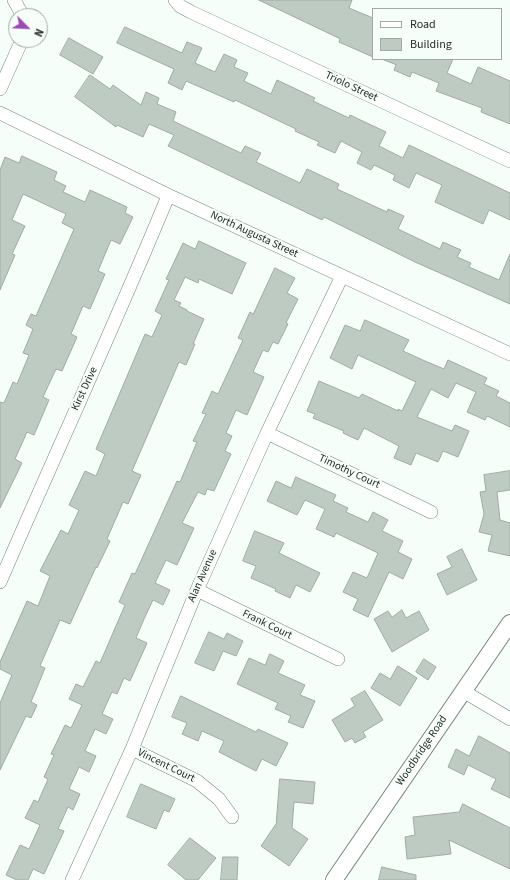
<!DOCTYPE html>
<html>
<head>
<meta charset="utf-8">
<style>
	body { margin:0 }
	#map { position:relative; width:510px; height:880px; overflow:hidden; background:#f5fef9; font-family:"Source Sans 3",sans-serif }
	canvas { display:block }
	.legend { position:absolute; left:372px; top:8px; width:130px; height:52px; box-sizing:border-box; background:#f5fef9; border:1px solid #a2aaa5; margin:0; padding:5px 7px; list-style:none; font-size:12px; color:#262c28 }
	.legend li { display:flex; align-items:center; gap:8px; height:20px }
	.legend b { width:20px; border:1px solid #a2aaa5 }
	.north { position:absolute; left:8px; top:8px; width:40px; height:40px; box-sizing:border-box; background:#f5fef9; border:1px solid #a2aaa5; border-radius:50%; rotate:114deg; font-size:11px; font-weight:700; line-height:16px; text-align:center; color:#262c28 }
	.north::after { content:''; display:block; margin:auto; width:14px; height:18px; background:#9d4ab9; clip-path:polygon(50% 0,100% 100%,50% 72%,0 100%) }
</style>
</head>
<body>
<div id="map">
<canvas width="510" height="880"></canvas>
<ul class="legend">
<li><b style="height:5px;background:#fff"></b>Road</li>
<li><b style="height:11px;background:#bdcbc3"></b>Building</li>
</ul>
<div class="north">N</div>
</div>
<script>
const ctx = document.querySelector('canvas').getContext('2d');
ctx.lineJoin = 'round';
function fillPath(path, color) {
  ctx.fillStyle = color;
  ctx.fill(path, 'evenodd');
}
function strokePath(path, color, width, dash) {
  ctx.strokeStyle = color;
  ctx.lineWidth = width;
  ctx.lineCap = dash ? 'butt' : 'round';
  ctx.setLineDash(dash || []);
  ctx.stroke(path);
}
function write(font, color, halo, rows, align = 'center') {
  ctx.font = font + ' "Source Sans 3",sans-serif';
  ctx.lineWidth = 4;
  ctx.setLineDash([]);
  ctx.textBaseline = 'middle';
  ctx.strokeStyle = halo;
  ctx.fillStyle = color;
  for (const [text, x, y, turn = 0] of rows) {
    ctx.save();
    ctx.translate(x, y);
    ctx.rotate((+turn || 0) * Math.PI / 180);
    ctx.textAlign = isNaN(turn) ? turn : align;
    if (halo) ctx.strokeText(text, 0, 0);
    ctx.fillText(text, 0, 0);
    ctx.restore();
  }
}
const building = new Path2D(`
	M 259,0 L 352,0 L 349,8 L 373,18 L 373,57 L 339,42 L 340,39 Z
	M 125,27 L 182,53 L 187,42 L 202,48 L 195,63 L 215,72 L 224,54 L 237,60 L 234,67 L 248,73 L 244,81 L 271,94 L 277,80 L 315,98 L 313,101 L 349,118 L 350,115 L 386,132 L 379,146 L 403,158 L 409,145 L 510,193 L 510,220 L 489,210 L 483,224 L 435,202 L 442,185 L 416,173 L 409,188 L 393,180 L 395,175 L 374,165 L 371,170 L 357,163 L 362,152 L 341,141 L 335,153 L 317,145 L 319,142 L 295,131 L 296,129 L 235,100 L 234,102 L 186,81 L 182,90 L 168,83 L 174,69 L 117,43 Z
	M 69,38 L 103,57 L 93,74 L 60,55 Z
	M 382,59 L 453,59 L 447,73 L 471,84 L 478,67 L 510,81 L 510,124 L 481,112 L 482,108 L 436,91 L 439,83 L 412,72 L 410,77 L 394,70 L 396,65 Z
	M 90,75 L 110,89 L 113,85 L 141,105 L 146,92 L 159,98 L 157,104 L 176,112 L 173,121 L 241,153 L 245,146 L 261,153 L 256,162 L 300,183 L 307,169 L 339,184 L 337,189 L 387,212 L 388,209 L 404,216 L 398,229 L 440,249 L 443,242 L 461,250 L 457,257 L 471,263 L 469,267 L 499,280 L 510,254 L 510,304 L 415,262 L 324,217 L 322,220 L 168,146 L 174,135 L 149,124 L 143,137 L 117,125 L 116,127 L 75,97 Z
	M 22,156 L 57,172 L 54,180 L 66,186 L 63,192 L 85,202 L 90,190 L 127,207 L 125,213 L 133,217 L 120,244 L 111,240 L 98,271 L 105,274 L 90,309 L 83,306 L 71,334 L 77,337 L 62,371 L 56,369 L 43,397 L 49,400 L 34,435 L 27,432 L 15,459 L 22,463 L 0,508 L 0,402 L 4,403 L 13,382 L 17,384 L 29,355 L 23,353 L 33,329 L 26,325 L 31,314 L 36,316 L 74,229 L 62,223 L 66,214 L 23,194 L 12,220 L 25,226 L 12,254 L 15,255 L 0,290 L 0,170 L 5,157 L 19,163 Z
	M 199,241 L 246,263 L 232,294 L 199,279 L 198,283 L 185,277 L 174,300 L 181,303 L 179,306 L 187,310 L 187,311 L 204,319 L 193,344 L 195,344 L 186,365 L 179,362 L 132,471 L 141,475 L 128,504 L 123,502 L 107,539 L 110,541 L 97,568 L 96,567 L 70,624 L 60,620 L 40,666 L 45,668 L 31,702 L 37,705 L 31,718 L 26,716 L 0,770 L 0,703 L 12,675 L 0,669 L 0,662 L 27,601 L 38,606 L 50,576 L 40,571 L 61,530 L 68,534 L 79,510 L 69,505 L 85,471 L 96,476 L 105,454 L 96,449 L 145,334 L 152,337 L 162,315 L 155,311 L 169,280 L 166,279 L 183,243 L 195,249 Z
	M 275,268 L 295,278 L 287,293 L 298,299 L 286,323 L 288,324 L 278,344 L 273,342 L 268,352 L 263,350 L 253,372 L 264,377 L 247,415 L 236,410 L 226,433 L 232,436 L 225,451 L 231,454 L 214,491 L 207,489 L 205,495 L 198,492 L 182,523 L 194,528 L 177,565 L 166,560 L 155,583 L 170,590 L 163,605 L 153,600 L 144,619 L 136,638 L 147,643 L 130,681 L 124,678 L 117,694 L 112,692 L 102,714 L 113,719 L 106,734 L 95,729 L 85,751 L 96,756 L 89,772 L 79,767 L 69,789 L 80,794 L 73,810 L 68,807 L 58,829 L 64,831 L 44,874 L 33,869 L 28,880 L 17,880 L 6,875 L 20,845 L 29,849 L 40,825 L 25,818 L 34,800 L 38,802 L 48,779 L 44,777 L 54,755 L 51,754 L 65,725 L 71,728 L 82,705 L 69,699 L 76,684 L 83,687 L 96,661 L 100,663 L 125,605 L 119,602 L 132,573 L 135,574 L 177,481 L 180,482 L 197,442 L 193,441 L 206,414 L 202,413 L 212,391 L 218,394 L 243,340 L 238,338 L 250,312 L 253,314 Z
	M 365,320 L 409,340 L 403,351 L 425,361 L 444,369 L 448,360 L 487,378 L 484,384 L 499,391 L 496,396 L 510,403 L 510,427 L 487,416 L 485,420 L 467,412 L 476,392 L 456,383 L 448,398 L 431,389 L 417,417 L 452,431 L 455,425 L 469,431 L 458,457 L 443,451 L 438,462 L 416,453 L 411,465 L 394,458 L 399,446 L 364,428 L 358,440 L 343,433 L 344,431 L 313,418 L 315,414 L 307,411 L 319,381 L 359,398 L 362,394 L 398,411 L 398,409 L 402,411 L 416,382 L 358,355 L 352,369 L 330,358 L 345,325 L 360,331 Z
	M 510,471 L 510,490 L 497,492 L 500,520 L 510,523 L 510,556 L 488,551 L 492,535 L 479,532 L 484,514 L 480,492 L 486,491 L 484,475 Z
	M 296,477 L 336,495 L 333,501 L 348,508 L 346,512 L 368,522 L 373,512 L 388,520 L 382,531 L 403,541 L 398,552 L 412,559 L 403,579 L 389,572 L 368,617 L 353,610 L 358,599 L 343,592 L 353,572 L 367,578 L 378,553 L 336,533 L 334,537 L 316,529 L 325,509 L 305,500 L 297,515 L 267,501 L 276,481 L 291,488 Z
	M 255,531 L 284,543 L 279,553 L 320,573 L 310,592 L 296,585 L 290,598 L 275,591 L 276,589 L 251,578 L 256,566 L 243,561 Z
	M 462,549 L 477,580 L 447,595 L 437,574 L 452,567 L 447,557 Z
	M 402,610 L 406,618 L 419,611 L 429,630 L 392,652 L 374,619 L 388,611 L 392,617 Z
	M 209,632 L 224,639 L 227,633 L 243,641 L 236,656 L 223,651 L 214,671 L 195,663 Z
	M 270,654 L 284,661 L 278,673 L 305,685 L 300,695 L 315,701 L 303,728 L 288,722 L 291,716 L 275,709 L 278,703 L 237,684 L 249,658 L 265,665 Z
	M 424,659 L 436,667 L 428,680 L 416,672 Z
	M 398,666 L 417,678 L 400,706 L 371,688 L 380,673 L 390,679 Z
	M 365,691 L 383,720 L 363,732 L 366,737 L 355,743 L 352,738 L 345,742 L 332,720 L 355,706 L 351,699 Z
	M 181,696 L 256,732 L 258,729 L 288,743 L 276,766 L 262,759 L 256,771 L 219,752 L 224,741 L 202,731 L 198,741 L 182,734 L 187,723 L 172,717 Z
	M 479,736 L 510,753 L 510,798 L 491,789 L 496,779 L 468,765 L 464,775 L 448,767 L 456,749 L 469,756 Z
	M 280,779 L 315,782 L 313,804 L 294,802 L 292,828 L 308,839 L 289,866 L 261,846 L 276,824 Z
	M 141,784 L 175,799 L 169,812 L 164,810 L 156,829 L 127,817 Z
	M 463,804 L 510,828 L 510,869 L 449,840 L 451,854 L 407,859 L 405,837 L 415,835 L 413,817 L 459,812 Z
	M 190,838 L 216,858 L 198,880 L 186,880 L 168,865 Z
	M 223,857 L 238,857 L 237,880 L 221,880 Z
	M 382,867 L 416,875 L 416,880 L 379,880 Z`);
fillPath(building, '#bdcbc3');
strokePath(building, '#9eaca4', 1);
const minor = new Path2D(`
	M 14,0 L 23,16
	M 175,0 L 180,6 L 191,12 L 510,161
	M 0,89 L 22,40
	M 0,113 L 170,196 L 510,354
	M 267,433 L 431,512
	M 0,582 C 55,455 113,329 166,201 L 170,196
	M 197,590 L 338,659
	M 463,691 L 510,719
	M 132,749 L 197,781 L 219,799 L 232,817
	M 72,880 L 132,749 L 197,590 L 267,433 L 342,276`);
const tertiary = new Path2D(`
	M 334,880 L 510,623`);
strokePath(minor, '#77857d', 14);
strokePath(tertiary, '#77857d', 18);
strokePath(minor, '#fff', 13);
strokePath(tertiary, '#fff', 16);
write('11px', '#262c28', '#f5fef9', [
	["Triolo Street",351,87,25],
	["North Augusta Street",254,235,25],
	["Kirst Drive",85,389,-65],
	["Timothy Court",349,472,25],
	["Alan Avenue",203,576,-66],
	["Frank Court",267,625,26],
	["Woodbridge Road",422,751,-56],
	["Vincent Court",166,766,26]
]);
</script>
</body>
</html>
